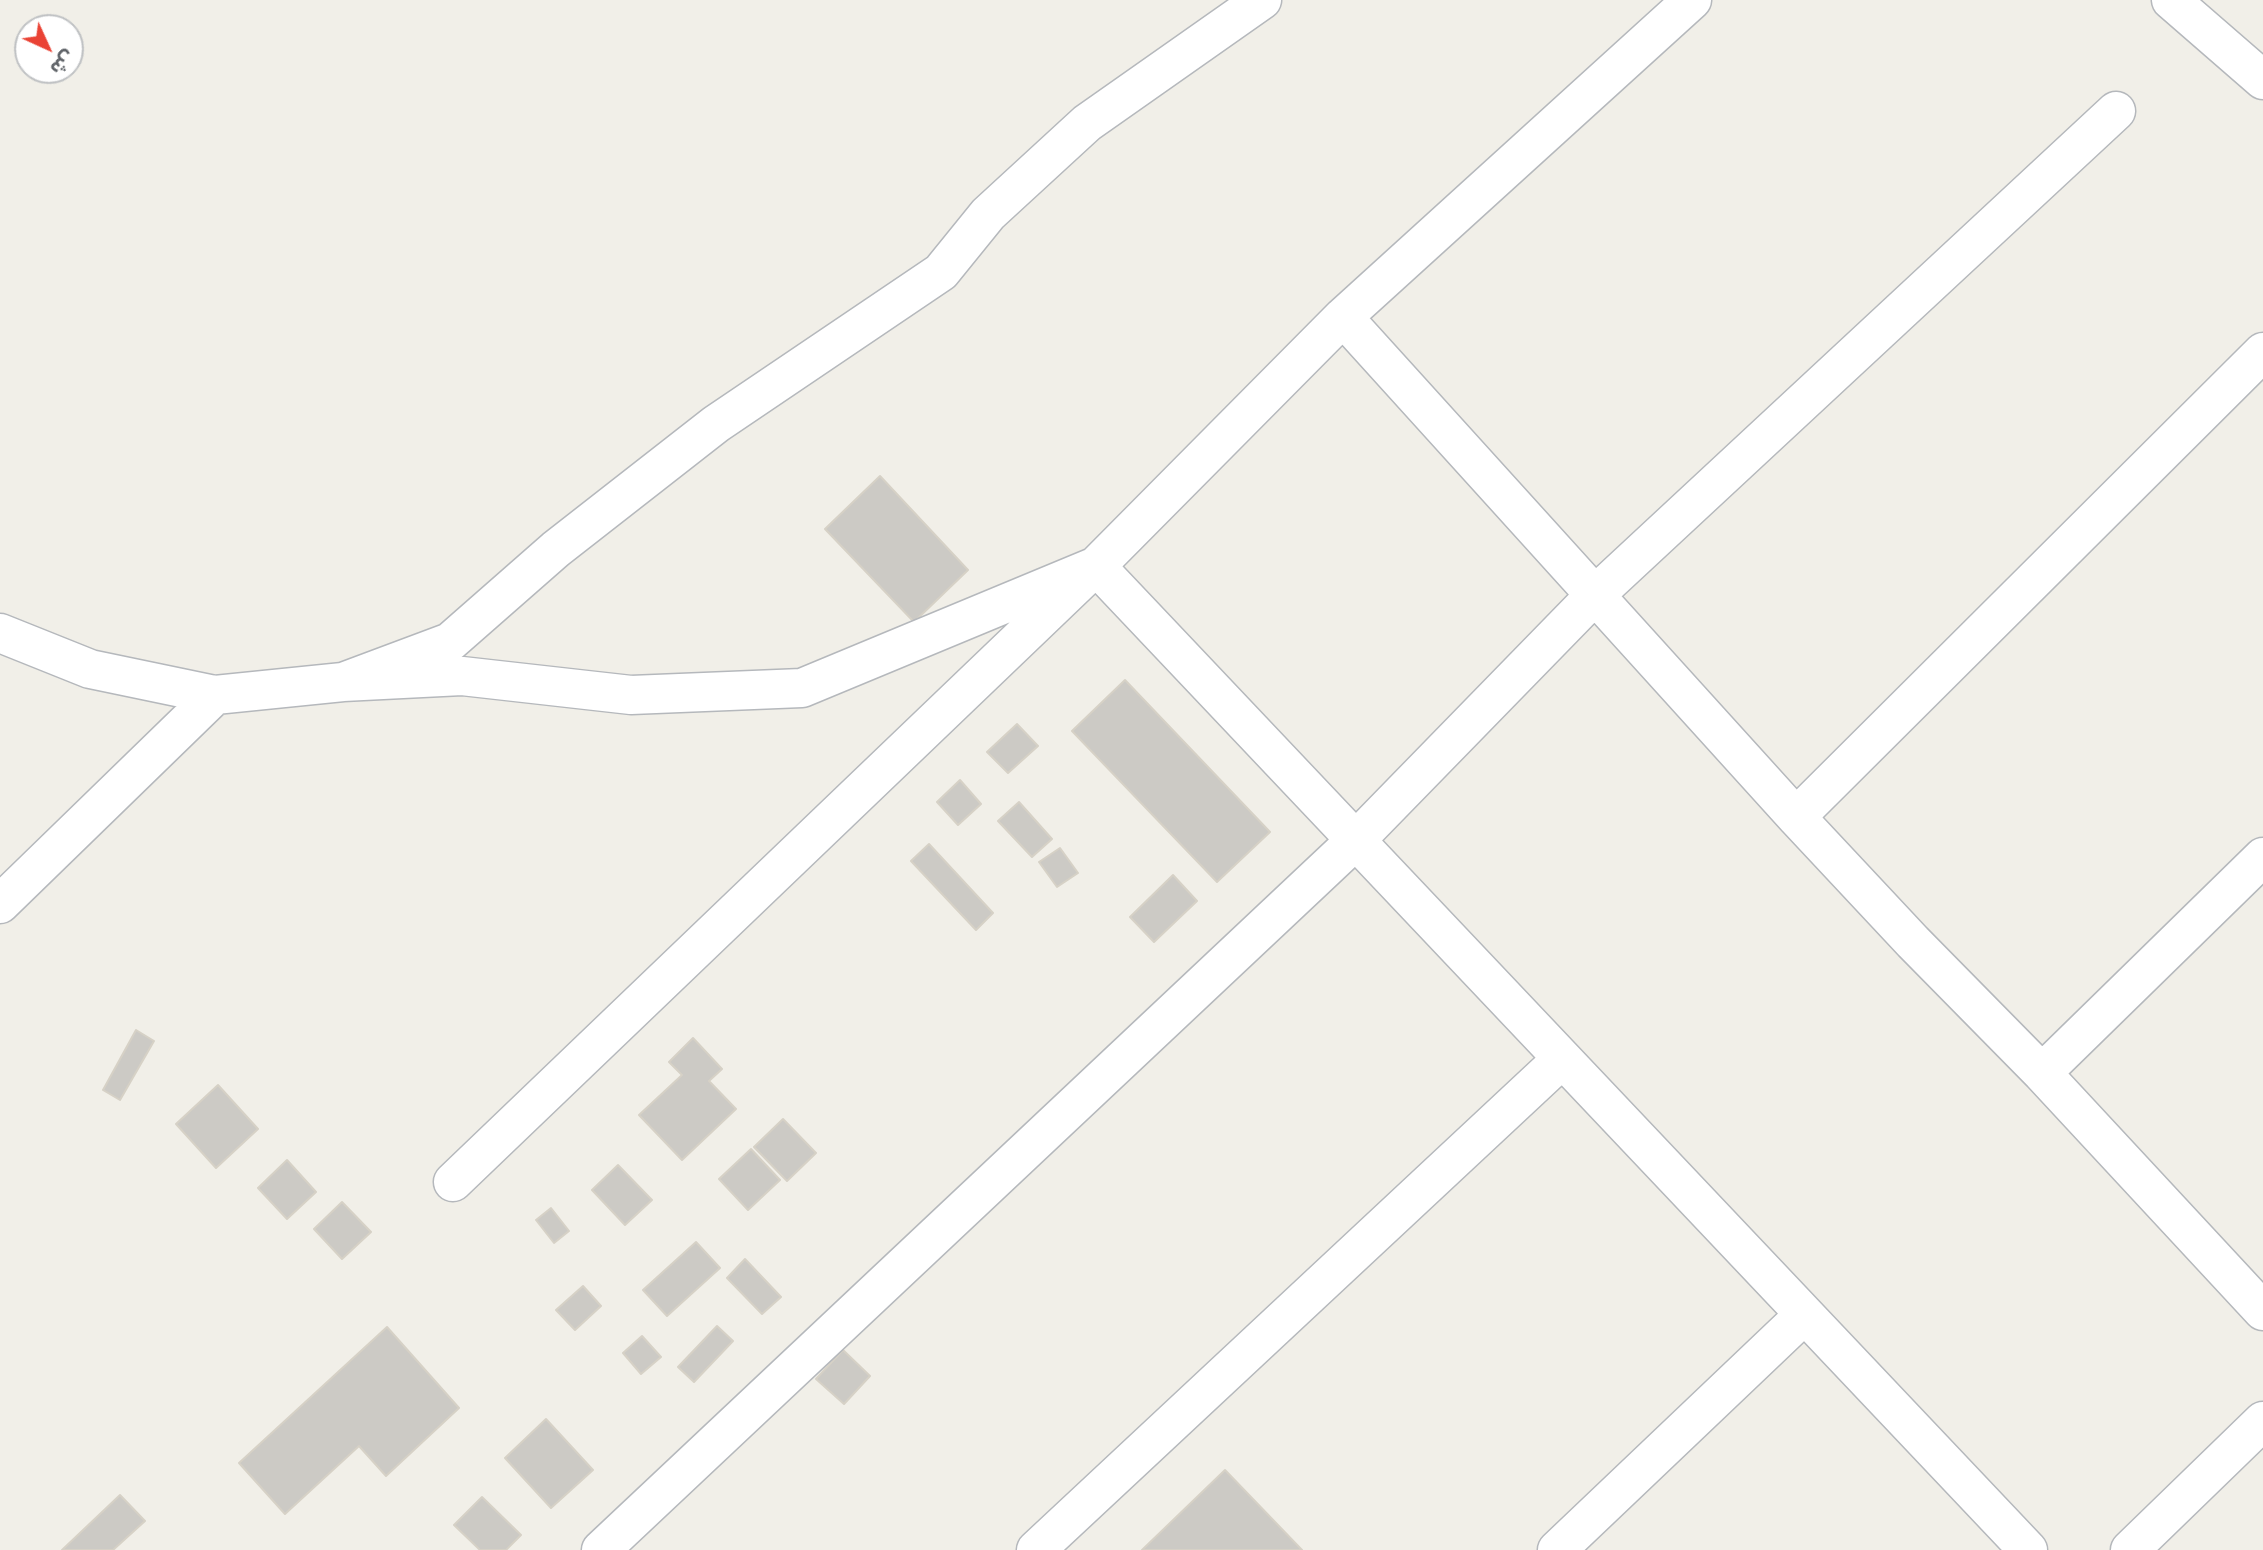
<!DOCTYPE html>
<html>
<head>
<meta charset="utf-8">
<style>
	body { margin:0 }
	#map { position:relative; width:2263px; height:1550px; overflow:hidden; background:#f1efe8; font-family:Signika,"Noto Sans Arabic",sans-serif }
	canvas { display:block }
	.north { position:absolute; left:14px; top:14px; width:70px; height:70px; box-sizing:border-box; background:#fff; border:2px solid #bfc1c3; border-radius:50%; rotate:135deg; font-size:19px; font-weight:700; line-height:28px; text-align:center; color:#5f6368 }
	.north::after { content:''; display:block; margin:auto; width:24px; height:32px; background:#ea4335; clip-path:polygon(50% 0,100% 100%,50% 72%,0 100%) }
</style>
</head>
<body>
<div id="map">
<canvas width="2263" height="1550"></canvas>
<div class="north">ش</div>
</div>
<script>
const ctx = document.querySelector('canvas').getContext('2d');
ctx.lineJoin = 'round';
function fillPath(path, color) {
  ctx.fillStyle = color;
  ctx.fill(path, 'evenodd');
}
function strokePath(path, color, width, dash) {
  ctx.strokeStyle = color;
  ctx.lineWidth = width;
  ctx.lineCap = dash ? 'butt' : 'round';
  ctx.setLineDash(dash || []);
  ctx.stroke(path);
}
const building = new Path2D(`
	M 880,476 L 968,570 L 914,622 L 825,529 Z
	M 1125,680 L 1270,832 L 1217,882 L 1072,731 Z
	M 1017,724 L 1038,746 L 1008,773 L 987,752 Z
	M 960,780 L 981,804 L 958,825 L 937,802 Z
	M 1019,802 L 1052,839 L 1032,857 L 998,821 Z
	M 929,844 L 993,913 L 976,930 L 911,861 Z
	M 1060,848 L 1078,873 L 1057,887 L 1039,862 Z
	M 1173,875 L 1197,901 L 1154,942 L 1130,917 Z
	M 136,1030 L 154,1041 L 120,1100 L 103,1090 Z
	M 693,1038 L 722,1069 L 709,1081 L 736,1109 L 682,1160 L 639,1115 L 682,1075 L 669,1062 Z
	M 218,1085 L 258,1129 L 216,1168 L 176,1124 Z
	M 783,1119 L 816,1153 L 787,1181 L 754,1147 Z
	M 751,1149 L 780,1180 L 748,1210 L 719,1179 Z
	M 287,1160 L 316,1192 L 287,1219 L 258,1188 Z
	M 618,1165 L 652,1200 L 625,1225 L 592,1190 Z
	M 342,1202 L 371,1232 L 342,1259 L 314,1229 Z
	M 551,1208 L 569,1231 L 554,1243 L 536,1220 Z
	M 696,1242 L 720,1268 L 667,1316 L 643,1290 Z
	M 745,1259 L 781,1297 L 762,1314 L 727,1278 Z
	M 583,1286 L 601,1306 L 575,1330 L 556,1310 Z
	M 717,1326 L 733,1341 L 694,1382 L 678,1367 Z
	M 387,1327 L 459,1408 L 386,1476 L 359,1446 L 285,1514 L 239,1463 Z
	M 642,1336 L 661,1357 L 641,1374 L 623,1353 Z
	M 843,1350 L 870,1376 L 844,1404 L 816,1379 Z
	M 546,1419 L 593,1470 L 551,1508 L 505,1458 Z
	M 1225,1470 L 1302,1550 L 1142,1550 Z
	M 120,1495 L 145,1521 L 113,1550 L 62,1550 Z
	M 482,1497 L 521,1535 L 506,1550 L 480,1550 L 454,1525 Z`);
fillPath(building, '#cccac5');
strokePath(building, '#d6d1c6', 2);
const minor = new Path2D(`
	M 2171,0 L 2263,80
	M 1343,317 L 1796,817 L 1913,942 L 2042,1073 L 2263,1311
	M 0,633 L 90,669 L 215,695
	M 343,682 L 462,676 L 631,695 L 802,688 L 1096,566 L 2028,1550
	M 1796,817 L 2263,352
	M 0,904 L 215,695 L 343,682 L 450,642 L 556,549 L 716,424 L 941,272 L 988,214 L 1087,123 L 1262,0
	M 2042,1073 L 2263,857
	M 453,1182 L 1096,566 L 1343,317 L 1692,0
	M 601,1550 L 1357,839 L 1594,596 L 2116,111
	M 1036,1550 L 1562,1059
	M 1557,1550 L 1804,1315
	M 2130,1550 L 2263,1421`);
strokePath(minor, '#b5b8bc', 41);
strokePath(minor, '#fff', 38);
</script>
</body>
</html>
